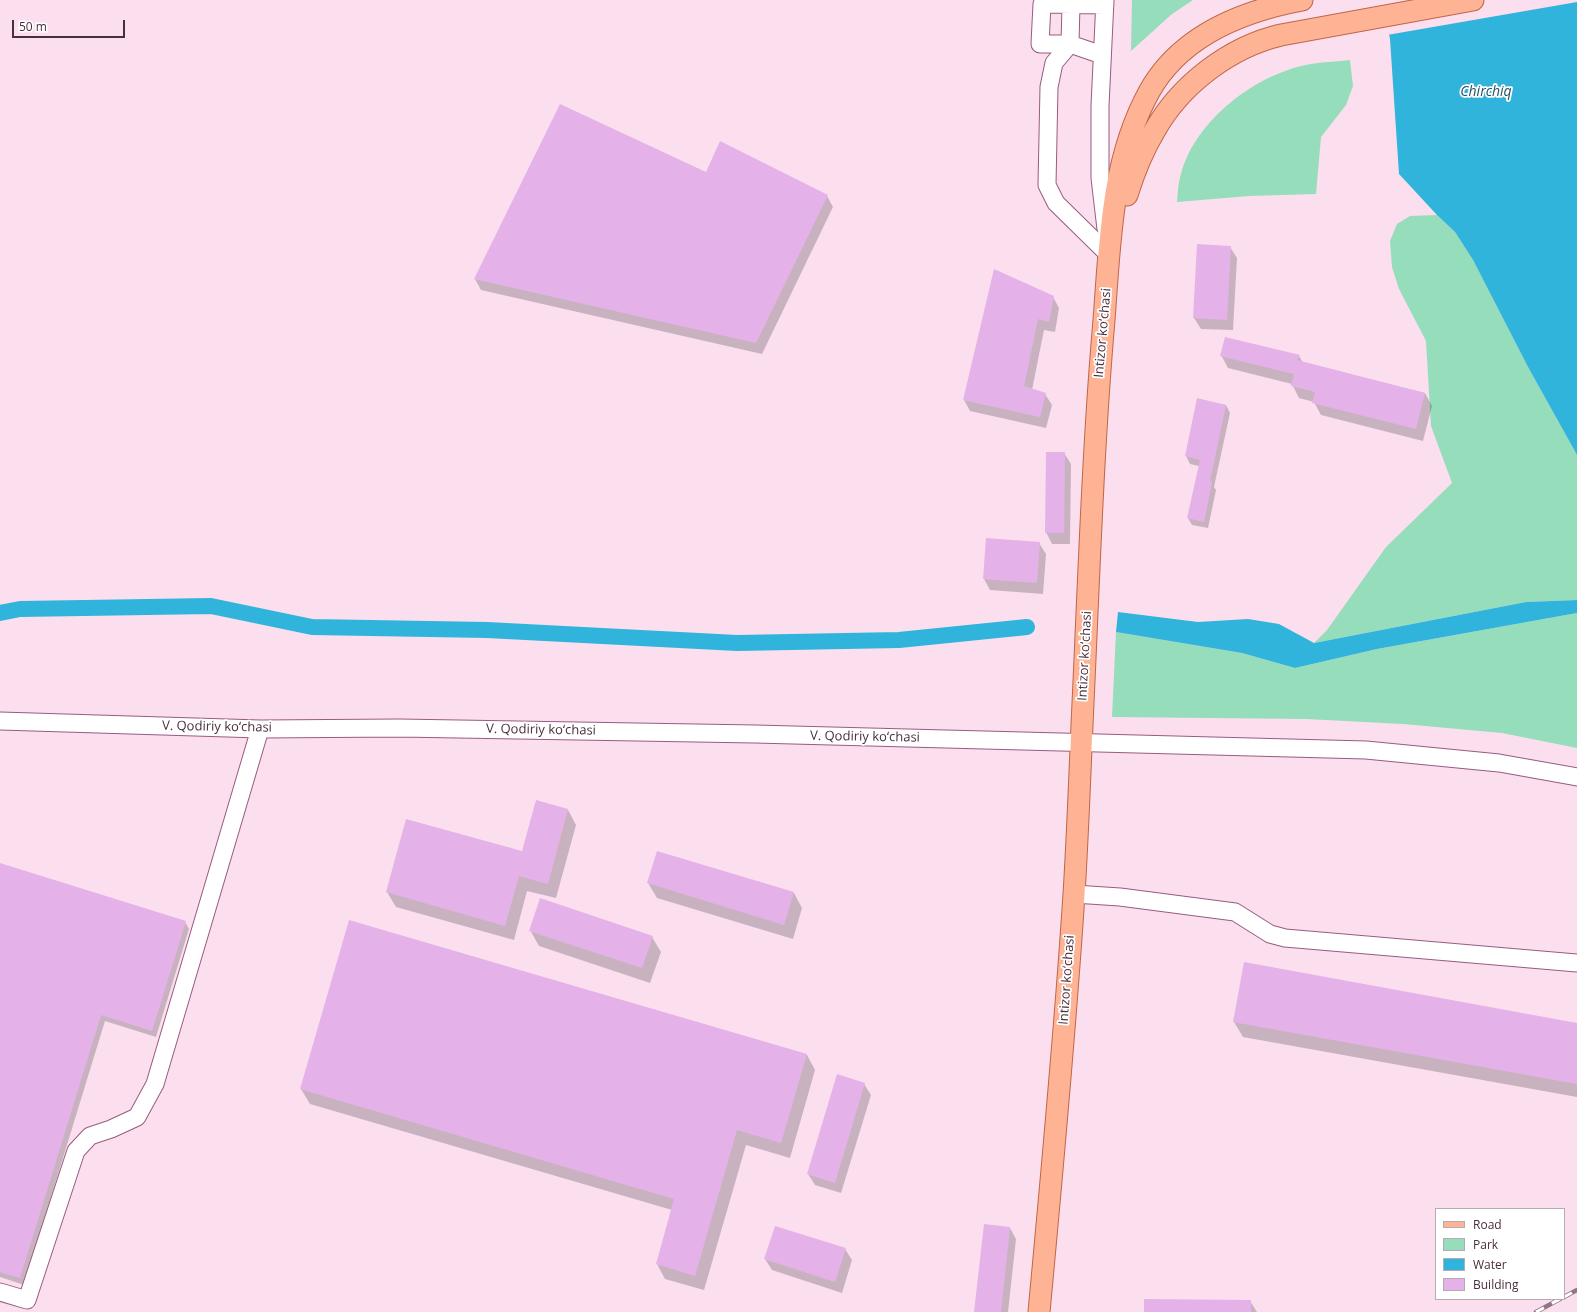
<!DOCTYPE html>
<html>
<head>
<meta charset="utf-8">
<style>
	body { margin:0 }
	#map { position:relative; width:1577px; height:1312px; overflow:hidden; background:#fbdfef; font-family:"Open Sans",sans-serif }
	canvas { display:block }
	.legend { position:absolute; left:1435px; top:1208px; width:130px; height:92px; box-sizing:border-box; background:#fff; border:1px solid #b6abb2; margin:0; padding:5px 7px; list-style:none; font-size:12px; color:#492e3e }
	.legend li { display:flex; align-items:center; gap:8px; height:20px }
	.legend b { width:20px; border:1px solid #b6abb2 }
	.scale { position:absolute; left:12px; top:20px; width:113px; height:18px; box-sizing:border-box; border:2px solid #492e3e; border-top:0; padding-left:5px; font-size:12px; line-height:14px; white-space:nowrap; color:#492e3e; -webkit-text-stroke:3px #fff; paint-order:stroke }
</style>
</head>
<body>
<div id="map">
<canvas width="1577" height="1312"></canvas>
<ul class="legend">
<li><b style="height:5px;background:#feb494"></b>Road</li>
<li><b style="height:11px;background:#96ddbb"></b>Park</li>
<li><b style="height:11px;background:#31b4db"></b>Water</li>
<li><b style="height:11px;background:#e4b2e9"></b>Building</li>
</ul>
<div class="scale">50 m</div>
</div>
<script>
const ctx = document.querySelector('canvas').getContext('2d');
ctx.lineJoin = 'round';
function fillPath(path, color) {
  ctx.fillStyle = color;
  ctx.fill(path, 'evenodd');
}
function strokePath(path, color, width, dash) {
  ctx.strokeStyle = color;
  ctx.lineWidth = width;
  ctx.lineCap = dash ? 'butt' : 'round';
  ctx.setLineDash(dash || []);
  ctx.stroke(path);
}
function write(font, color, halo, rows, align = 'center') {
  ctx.font = font + ' "Open Sans",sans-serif';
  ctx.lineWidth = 3.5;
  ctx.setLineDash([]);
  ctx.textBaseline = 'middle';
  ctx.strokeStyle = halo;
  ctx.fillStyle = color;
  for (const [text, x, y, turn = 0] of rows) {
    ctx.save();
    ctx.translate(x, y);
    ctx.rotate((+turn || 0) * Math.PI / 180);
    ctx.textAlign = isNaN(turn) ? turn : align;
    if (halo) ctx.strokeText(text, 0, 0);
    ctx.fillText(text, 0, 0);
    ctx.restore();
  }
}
fillPath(new Path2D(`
	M 1132,0 L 1193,0 L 1172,14 L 1131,51 Z
	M 1350,60 L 1353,86 L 1346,105 L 1321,137 L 1316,194 L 1249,196 L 1177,202 C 1178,193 1178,183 1181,174 C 1195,122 1250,79 1301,66 C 1317,62 1334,62 1350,60 Z
	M 1437,215 L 1455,232 L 1473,260 L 1528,367 L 1577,455 L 1577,600 L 1526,602 L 1314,643 L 1327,630 L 1386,547 L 1452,483 L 1431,426 L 1426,341 L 1399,289 L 1392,267 L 1390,241 L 1397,224 L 1410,216 Z
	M 1577,613 L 1577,748 L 1502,733 L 1403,724 L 1306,719 L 1112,717 L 1116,632 L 1242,653 L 1295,668 L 1377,649 Z`), '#96ddbb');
fillPath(new Path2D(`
	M 1382,0 L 1577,0 L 1577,455 L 1528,367 L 1473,260 L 1455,232 L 1437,215 L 1399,174 L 1390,39 Z
	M 1577,600 L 1577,613 L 1377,649 L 1295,668 L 1242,653 L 1116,632 L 1118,612 L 1198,622 L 1248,619 L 1279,624 L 1314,643 L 1526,602 Z`), '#31b4db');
fillPath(new Path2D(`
	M 1380,0 L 1577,0 L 1577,2 L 1387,35 Z`), '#fbdfef');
fillPath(new Path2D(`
	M 827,196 L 833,207 L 762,354 L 481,290 L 475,279 Z
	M 1230,247 L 1237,258 L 1233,330 L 1201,329 L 1194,318 Z
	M 1053,297 L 1059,308 L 1055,332 L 1044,330 L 1032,390 L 1045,394 L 1052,405 L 1046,428 L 970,411 L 964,400 Z
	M 1221,355 L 1299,356 L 1303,363 L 1425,393 L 1432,406 L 1423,441 L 1321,415 L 1314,402 L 1299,398 L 1292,384 L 1228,368 Z
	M 1198,399 L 1226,405 L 1230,413 L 1214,487 L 1216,490 L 1208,528 L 1192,525 L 1188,518 L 1199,466 L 1190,464 L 1186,456 Z
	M 1064,453 L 1071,464 L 1070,544 L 1052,544 L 1046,532 Z
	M 1039,543 L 1046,554 L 1043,594 L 990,590 L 984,579 Z
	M 568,810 L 576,825 L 556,898 L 527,891 L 514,940 L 396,907 L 387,892 L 523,852 Z
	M 0,864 L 185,922 L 189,929 L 156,1037 L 105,1021 L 24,1285 L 0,1277 Z
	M 648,883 L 794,893 L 802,908 L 793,939 L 657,898 Z
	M 530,930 L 652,937 L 661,952 L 650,983 L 539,946 Z
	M 1234,1022 L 1577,1024 L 1577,1097 L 1243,1037 Z
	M 807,1055 L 815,1070 L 790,1158 L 746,1145 L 704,1290 L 665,1279 L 657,1264 L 672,1210 L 310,1104 L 301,1089 Z
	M 864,1084 L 871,1095 L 841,1193 L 815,1185 L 808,1174 Z
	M 1010,1228 L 1016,1239 L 1008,1312 L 975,1312 Z
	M 845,1249 L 852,1260 L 842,1293 L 772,1270 L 765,1259 Z
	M 1250,1301 L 1257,1312 L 1145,1312 Z`), '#0003');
strokePath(new Path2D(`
	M 0,613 L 20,609 L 211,606 L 312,627 L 487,630 L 737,643 L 899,640 L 1027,627`), '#31b4db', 16);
fillPath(new Path2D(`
	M 560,104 L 706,172 L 720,141 L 828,195 L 756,343 L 474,279 Z
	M 1197,244 L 1231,246 L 1227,320 L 1193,318 Z
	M 994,269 L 1054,296 L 1049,322 L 1038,319 L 1024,386 L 1046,393 L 1040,417 L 963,400 Z
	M 1225,337 L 1300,355 L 1297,360 L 1425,393 L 1416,429 L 1312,403 L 1315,392 L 1291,386 L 1294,374 L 1220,356 Z
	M 1197,398 L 1226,405 L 1210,481 L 1212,482 L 1204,522 L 1187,518 L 1200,460 L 1185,456 Z
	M 1046,452 L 1065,452 L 1064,533 L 1045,533 Z
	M 986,538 L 1040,542 L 1037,583 L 983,579 Z
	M 536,800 L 568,809 L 548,884 L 519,876 L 505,926 L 386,892 L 406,819 L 522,851 Z
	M 657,851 L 794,892 L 784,925 L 647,883 Z
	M 0,863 L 186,921 L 152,1031 L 101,1015 L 20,1278 L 0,1272 Z
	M 540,898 L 653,936 L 642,968 L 529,931 Z
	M 349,920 L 807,1054 L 781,1143 L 737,1130 L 695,1276 L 656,1264 L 674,1199 L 300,1089 Z
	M 1244,962 L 1577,1023 L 1577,1084 L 1233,1022 Z
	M 837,1074 L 865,1083 L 835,1183 L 807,1174 Z
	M 984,1224 L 1010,1227 L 1001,1312 L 974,1312 Z
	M 775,1226 L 846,1248 L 835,1282 L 764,1259 Z
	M 1144,1299 L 1251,1300 L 1251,1312 L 1144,1312 Z`), '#e4b2e9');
const minor = new Path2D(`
	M 1105,0 L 1100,106 L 1100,178 L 1106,229
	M 1071,4 L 1070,44 L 1054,63 L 1049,87 L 1047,185 L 1056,203 L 1109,255
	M 1102,55 L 1070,44 L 1040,44 L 1042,4 L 1105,5
	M 0,721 L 260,729 L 399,728 L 755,734 L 1366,750 L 1499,763 L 1577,777
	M 1074,894 L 1120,897 L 1235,912 L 1270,934 L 1285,938 L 1577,963
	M 0,1292 L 27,1300 L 76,1151 L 90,1136 L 111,1129 L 137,1117 L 155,1084 L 260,729`);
const major = new Path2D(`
	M 1127,195 C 1134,172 1143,150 1155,130 C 1181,84 1230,47 1281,35 L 1473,0
	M 1039,1312 C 1052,1173 1065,1034 1074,894 C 1078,831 1080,767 1083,703 C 1089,575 1093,447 1104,320 C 1110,243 1111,161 1149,92 C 1180,36 1243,11 1302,0`);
strokePath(minor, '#985b81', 19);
strokePath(major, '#bf6547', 23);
strokePath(minor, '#fff', 17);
strokePath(major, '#feb494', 21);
const rail = new Path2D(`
	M 1564,1297 L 1577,1290
	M 1536,1312 L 1560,1299`);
strokePath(rail, '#917686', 4.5);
strokePath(rail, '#fff', 3, [9]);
write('13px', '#492e3e', '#fff', [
	["Intizor ko‘chasi",1103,333,-85],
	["Intizor ko‘chasi",1085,656,-87],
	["V. Qodiriy ko‘chasi",217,727,1],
	["V. Qodiriy ko‘chasi",541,730,1],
	["V. Qodiriy ko‘chasi",865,737,1],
	["Intizor ko‘chasi",1067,980,-86]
]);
write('italic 14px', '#205364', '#fff', [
	["Chirchiq",1486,92]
]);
</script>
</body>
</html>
